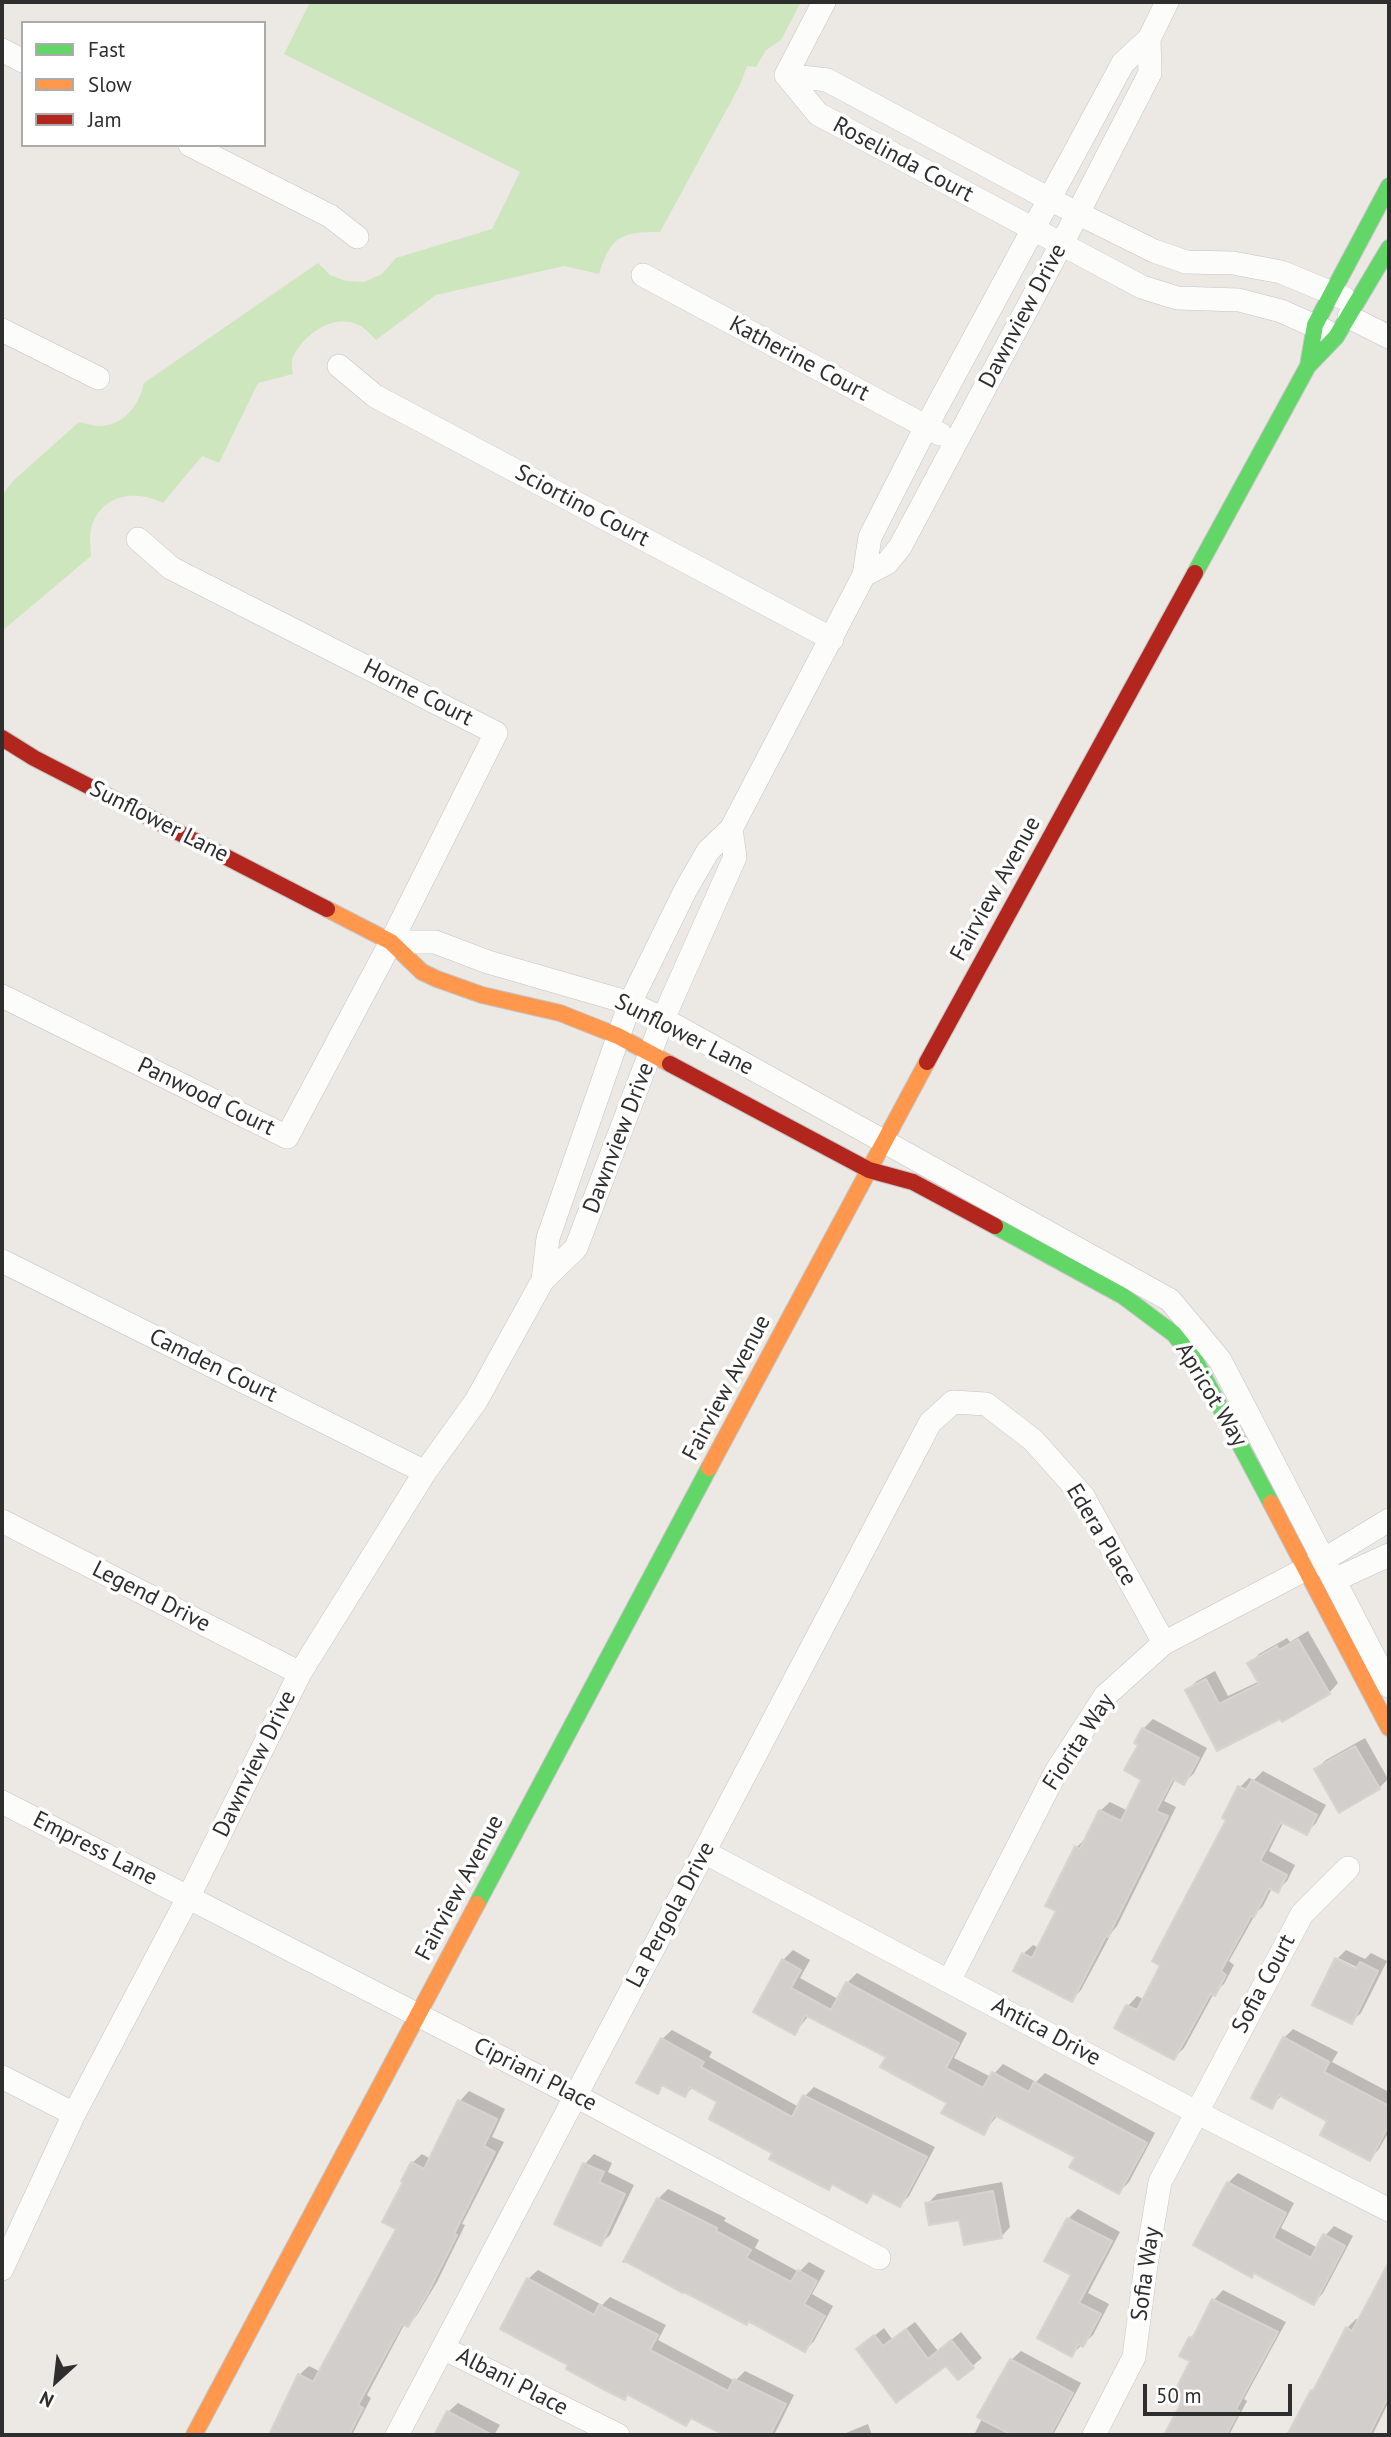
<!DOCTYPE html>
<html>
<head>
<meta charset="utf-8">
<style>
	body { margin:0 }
	#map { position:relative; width:1391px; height:2437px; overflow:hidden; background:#ece8e4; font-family:"PT Sans",sans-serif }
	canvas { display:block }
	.frame { position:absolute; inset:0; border:4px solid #2e2e2e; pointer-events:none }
	.legend { position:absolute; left:21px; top:21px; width:245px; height:126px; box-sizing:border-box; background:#fff; border:2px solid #ababab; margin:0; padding:9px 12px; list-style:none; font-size:21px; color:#2e2e2e }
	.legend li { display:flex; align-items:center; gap:14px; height:35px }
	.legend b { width:35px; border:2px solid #ababab }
	.north { position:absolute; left:21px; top:2346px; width:70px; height:70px; -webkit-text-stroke:5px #fff; paint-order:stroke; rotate:207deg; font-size:19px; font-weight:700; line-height:28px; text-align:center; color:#2e2e2e }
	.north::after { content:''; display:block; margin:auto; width:24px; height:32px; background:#2e2e2e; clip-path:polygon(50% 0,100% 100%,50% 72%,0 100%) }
	.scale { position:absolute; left:1143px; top:2384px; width:149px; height:32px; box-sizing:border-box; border:4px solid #2e2e2e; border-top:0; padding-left:9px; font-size:21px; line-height:24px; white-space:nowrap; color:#2e2e2e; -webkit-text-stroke:5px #fff; paint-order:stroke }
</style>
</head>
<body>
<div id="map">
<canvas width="1391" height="2437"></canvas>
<div class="frame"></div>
<ul class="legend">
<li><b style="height:9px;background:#63d668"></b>Fast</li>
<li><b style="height:9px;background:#ff974d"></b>Slow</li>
<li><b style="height:9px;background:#b3261e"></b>Jam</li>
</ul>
<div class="north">N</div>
<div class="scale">50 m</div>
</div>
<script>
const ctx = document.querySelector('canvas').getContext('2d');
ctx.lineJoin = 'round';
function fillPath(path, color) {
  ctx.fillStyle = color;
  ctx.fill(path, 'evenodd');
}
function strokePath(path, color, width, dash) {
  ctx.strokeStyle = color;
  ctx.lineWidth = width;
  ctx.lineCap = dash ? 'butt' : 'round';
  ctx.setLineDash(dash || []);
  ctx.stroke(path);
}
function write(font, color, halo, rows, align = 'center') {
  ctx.font = font + ' "PT Sans",sans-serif';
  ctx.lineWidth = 7;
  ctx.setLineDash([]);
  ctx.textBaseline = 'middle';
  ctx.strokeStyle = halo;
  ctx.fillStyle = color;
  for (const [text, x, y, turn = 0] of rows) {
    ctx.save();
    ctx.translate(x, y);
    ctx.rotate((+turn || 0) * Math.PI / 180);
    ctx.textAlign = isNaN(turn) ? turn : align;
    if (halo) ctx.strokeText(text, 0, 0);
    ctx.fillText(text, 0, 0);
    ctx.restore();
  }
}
fillPath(new Path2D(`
	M 310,2 L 801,2 L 781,40 L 766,50 L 756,67 L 747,66 L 740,85 L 660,232 C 622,232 611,235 599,274 L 564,266 L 436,295 L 376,340 C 371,335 365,328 359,325 C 333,313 304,334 293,357 C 291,362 292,369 293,374 L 258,383 L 219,463 L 202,456 L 163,503 C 135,489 100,494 91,529 C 89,537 91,548 91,556 L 2,631 L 2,495 L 14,480 L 79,422 C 86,423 95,427 102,426 C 126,423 139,405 144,383 L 318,263 L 330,275 L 346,281 L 364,282 L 382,274 L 396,258 L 492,229 L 520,172 L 284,54 Z`), '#cee6be');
fillPath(new Path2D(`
	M 1308,1631 L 1338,1683 L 1329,1693 L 1217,1749 L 1187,1690 L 1197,1681 L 1215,1671 L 1228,1696 L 1260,1681 L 1250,1664 L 1259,1654 L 1287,1638 L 1290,1642 Z
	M 1153,1719 L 1207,1748 L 1194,1773 L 1184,1783 L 1176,1778 L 1164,1801 L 1176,1807 L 1117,1926 L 1112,1932 L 1081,1990 L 1072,1999 L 1023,1954 L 1033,1945 L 1039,1948 L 1059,1911 L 1077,1847 L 1086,1838 L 1100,1811 L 1110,1802 L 1128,1811 L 1143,1779 L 1140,1745 L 1143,1729 Z
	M 1365,1738 L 1388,1779 L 1379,1788 L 1316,1769 L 1326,1760 Z
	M 1263,1771 L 1326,1805 L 1316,1823 L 1306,1833 L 1284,1821 L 1269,1851 L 1295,1865 L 1287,1881 L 1277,1891 L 1272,1888 L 1263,1906 L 1256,1913 L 1229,1961 L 1234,1965 L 1224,1984 L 1214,1993 L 1184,2048 L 1174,2058 L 1116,2028 L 1128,2006 L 1137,1996 L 1145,2000 L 1229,1819 L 1240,1787 L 1249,1778 L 1254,1780 Z
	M 793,1950 L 810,1960 L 800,1978 L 838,1999 L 847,1983 L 857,1973 L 967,2033 L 954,2058 L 991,2077 L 1003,2064 L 1036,2082 L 1045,2073 L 1155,2133 L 1129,2182 L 1119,2192 L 1077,2156 L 998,2115 L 983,2133 L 949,2103 L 888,2057 L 809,2015 L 795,2033 L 783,1960 Z
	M 1346,1950 L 1365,1959 L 1371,1953 L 1387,1961 L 1361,2013 L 1351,2022 L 1336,1959 L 1363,1974 L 1365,1971 L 1338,1958 Z
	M 1293,2029 L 1338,2052 L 1332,2062 L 1389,2092 L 1389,2131 L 1379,2149 L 1370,2159 L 1329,2120 L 1282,2095 L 1271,2107 L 1284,2038 Z
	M 672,2030 L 712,2052 L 709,2057 L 799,2107 L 805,2096 L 814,2087 L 935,2147 L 909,2196 L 900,2205 L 875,2192 L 867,2201 L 834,2183 L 829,2188 L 775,2153 L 720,2102 L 693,2087 L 685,2095 L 665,2084 L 657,2092 L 662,2039 Z
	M 469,2091 L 505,2109 L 492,2137 L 504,2142 L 462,2224 L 465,2225 L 437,2282 L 417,2315 L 408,2324 L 405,2323 L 367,2395 L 371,2398 L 352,2435 L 273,2435 L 299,2375 L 309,2366 L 321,2372 L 398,2228 L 412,2163 L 422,2154 L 431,2159 L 460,2101 Z
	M 594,2154 L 612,2163 L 608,2172 L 634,2185 L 610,2235 L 600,2244 L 556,2223 L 585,2164 Z
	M 1238,2173 L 1294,2203 L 1281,2228 L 1318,2248 L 1325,2236 L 1334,2226 L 1353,2236 L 1323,2293 L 1314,2303 L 1256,2272 L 1251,2276 L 1228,2183 Z
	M 1002,2182 L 1010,2227 L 1001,2237 L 927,2204 L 937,2194 Z
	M 668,2189 L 726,2218 L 724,2221 L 759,2240 L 755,2248 L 799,2272 L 809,2262 L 825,2271 L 812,2294 L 833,2306 L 814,2341 L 805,2350 L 749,2320 L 626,2260 L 658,2199 Z
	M 1078,2209 L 1120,2232 L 1088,2293 L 1109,2304 L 1093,2335 L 1072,2354 L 1073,2274 L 1046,2260 L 1068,2219 Z
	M 1389,2266 L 1389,2401 L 1373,2434 L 1349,2435 L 1341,2431 L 1339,2435 L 1289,2435 L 1318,2386 L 1347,2328 L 1356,2319 L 1360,2321 Z
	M 538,2270 L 602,2305 L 610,2297 L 666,2325 L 658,2340 L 735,2381 L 745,2371 L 794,2395 L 774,2435 L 728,2435 L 693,2417 L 686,2424 L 629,2393 L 624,2398 L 571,2365 L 528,2279 Z
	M 1223,2290 L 1286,2322 L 1244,2399 L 1247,2401 L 1229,2435 L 1177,2435 L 1168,2431 L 1184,2401 L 1193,2361 L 1190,2338 L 1198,2330 L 1214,2300 Z
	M 915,2322 L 938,2351 L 961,2332 L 982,2358 L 958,2378 L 946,2363 L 858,2349 L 884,2328 L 892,2339 Z
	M 1021,2351 L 1081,2383 L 1053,2435 L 974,2435 L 1011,2360 Z
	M 458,2403 L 500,2425 L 494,2435 L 436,2435 L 448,2412 Z
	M 868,2424 L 872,2435 L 841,2435 Z`), '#0003');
const building = new Path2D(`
	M 1298,1639 L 1330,1694 L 1282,1722 L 1280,1719 L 1217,1751 L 1185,1690 L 1206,1679 L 1219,1704 L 1259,1684 L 1247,1663 L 1277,1646 L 1279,1650 Z
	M 1142,1728 L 1199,1758 L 1184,1785 L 1173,1779 L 1156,1811 L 1168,1816 L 1108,1937 L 1106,1936 L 1072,2002 L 1013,1971 L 1022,1953 L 1032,1958 L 1056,1911 L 1045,1906 L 1075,1846 L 1080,1849 L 1099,1810 L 1121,1821 L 1141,1780 L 1124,1770 L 1138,1745 L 1134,1743 Z
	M 1355,1746 L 1380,1789 L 1339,1813 L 1314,1769 Z
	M 1252,1780 L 1317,1815 L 1307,1835 L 1281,1822 L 1260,1861 L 1287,1875 L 1278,1893 L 1269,1888 L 1254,1917 L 1251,1916 L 1221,1971 L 1226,1975 L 1215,1996 L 1211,1993 L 1174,2060 L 1114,2028 L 1126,2005 L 1137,2010 L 1160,1966 L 1152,1961 L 1226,1820 L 1222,1818 L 1238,1786 L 1246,1790 Z
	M 1335,1958 L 1356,1969 L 1360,1962 L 1378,1971 L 1352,2024 L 1312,2005 Z
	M 782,1959 L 801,1970 L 791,1988 L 831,2010 L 846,1982 L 959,2043 L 946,2068 L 983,2088 L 992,2072 L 1029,2092 L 1034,2082 L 1147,2143 L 1119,2194 L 1069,2167 L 1075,2157 L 994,2115 L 984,2135 L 941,2113 L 947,2103 L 880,2067 L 886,2057 L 805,2015 L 795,2035 L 753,2012 Z
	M 1283,2037 L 1329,2062 L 1324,2072 L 1389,2106 L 1389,2125 L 1370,2161 L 1320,2135 L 1327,2121 L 1279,2095 L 1272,2109 L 1251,2098 Z
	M 661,2038 L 704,2062 L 701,2067 L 792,2117 L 803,2095 L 927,2157 L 900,2207 L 873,2193 L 867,2203 L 832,2184 L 829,2190 L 769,2159 L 772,2153 L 709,2119 L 717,2102 L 690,2087 L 685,2097 L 662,2085 L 658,2094 L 636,2083 Z
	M 458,2100 L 497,2119 L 484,2146 L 495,2152 L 454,2234 L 457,2235 L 428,2293 L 408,2327 L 402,2324 L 358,2405 L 363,2408 L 349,2435 L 269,2435 L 298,2374 L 313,2382 L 396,2229 L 382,2222 L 403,2182 L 401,2181 L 411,2162 L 424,2169 Z
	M 583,2163 L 604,2172 L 599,2182 L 625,2194 L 601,2246 L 554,2224 Z
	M 1227,2182 L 1286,2213 L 1273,2238 L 1311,2258 L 1323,2234 L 1345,2246 L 1314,2305 L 1254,2273 L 1252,2278 L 1193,2245 Z
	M 993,2191 L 1002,2238 L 964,2245 L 959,2220 L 929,2225 L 925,2203 Z
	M 657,2198 L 717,2228 L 716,2231 L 751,2250 L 746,2258 L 791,2282 L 798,2270 L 817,2281 L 804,2304 L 825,2316 L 805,2352 L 748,2321 L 747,2325 L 684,2292 L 683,2293 L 627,2262 L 623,2262 Z
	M 1067,2218 L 1112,2241 L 1079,2303 L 1101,2314 L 1083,2347 L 1078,2344 L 1072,2357 L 1037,2338 L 1071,2275 L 1044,2261 Z
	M 1389,2262 L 1389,2395 L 1369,2435 L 1287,2435 L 1311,2390 L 1313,2391 L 1346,2327 L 1352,2331 Z
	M 527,2278 L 594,2315 L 599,2305 L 658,2335 L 650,2350 L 728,2391 L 734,2379 L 786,2404 L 770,2435 L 724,2435 L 691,2418 L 686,2426 L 627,2394 L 625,2400 L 603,2389 L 566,2369 L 568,2365 L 500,2329 Z
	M 1212,2299 L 1278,2332 L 1236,2409 L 1239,2411 L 1226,2435 L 1164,2435 L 1182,2401 L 1172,2397 L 1190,2361 L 1179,2356 L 1189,2337 L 1192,2339 Z
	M 906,2329 L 928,2359 L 951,2340 L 974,2368 L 958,2380 L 946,2366 L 896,2403 L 856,2349 L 874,2335 L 883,2346 Z
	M 1010,2359 L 1073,2393 L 1050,2435 L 1012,2435 L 977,2417 Z
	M 447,2411 L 492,2435 L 434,2435 Z`);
fillPath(building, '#d1cecb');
strokePath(building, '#d7d4d0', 2);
const street = new Path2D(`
	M 2,50 L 23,61
	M 786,75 L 827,80 L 1049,199 L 1154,251 L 1186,262 L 1233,263 L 1281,272 L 1344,298
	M 786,75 L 818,114 L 1142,287 L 1177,298 L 1239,300 L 1281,311 L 1326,331
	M 786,75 L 824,2
	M 190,145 L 330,216 L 357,237
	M 643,275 L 940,434
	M 1349,317 L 1389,337
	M 2,330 L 98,378
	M 339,366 L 375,396 L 832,639
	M 864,575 L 887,563 L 900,547 L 1078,213 L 1150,73 L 1149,39
	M 391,942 L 435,942 L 488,962 L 630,1003 L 663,1019 L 1170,1300 L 1220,1360 L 1389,1686
	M 2,996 L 287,1137 L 391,942 L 496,733 L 171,568 L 138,539
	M 2,1261 L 425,1472
	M 543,1280 L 548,1238 L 630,1003 L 686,889 L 708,851 L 731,829 L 864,575 L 870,537 L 926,427 L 1123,63 L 1149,39 L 1167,2
	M 2,1521 L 300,1673
	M 1334,1580 L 1389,1555
	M 2,1802 L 576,2096 L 879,2258
	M 704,1852 L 1196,2112 L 1389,2210
	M 949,1981 L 1057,1770 L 1105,1696 L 1164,1643 L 1325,1559 L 1389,1520
	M 2,2077 L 74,2114
	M 2,2269 L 74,2114 L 189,1896 L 300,1673 L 425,1472 L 476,1401 L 543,1280 L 576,1248 L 663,1019 L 735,857 L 731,829
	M 443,2348 L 618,2435
	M 397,2435 L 930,1423 L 953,1402 L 986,1404 L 1033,1440 L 1083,1496 L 1164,1643
	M 1094,2435 L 1134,2357 L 1146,2265 L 1160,2182 L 1302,1914 L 1348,1868`);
const fast = new Path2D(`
	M 1308,366 L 1315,325 L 1389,186
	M 1195,573 L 1308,366 L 1336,337 L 1389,248
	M 995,1226 L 1123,1296 L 1174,1334 L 1196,1362 L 1271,1503
	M 477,1904 L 709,1468`);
const slow = new Path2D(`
	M 327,909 L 391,942 L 422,972 L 437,979 L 482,995 L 560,1013 L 618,1036 L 670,1064
	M 709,1468 L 927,1062
	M 1271,1503 L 1389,1728
	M 194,2435 L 477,1904`);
const jam = new Path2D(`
	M 2,738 L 34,758 L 327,909
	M 927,1062 L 1195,573
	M 670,1064 L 869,1170 L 913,1182 L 995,1226`);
strokePath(street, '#c5c4c5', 24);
strokePath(fast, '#c5c4c5', 18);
strokePath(slow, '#c5c4c5', 18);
strokePath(jam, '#c5c4c5', 18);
strokePath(street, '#fcfcfb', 23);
strokePath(fast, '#63d668', 16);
strokePath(slow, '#ff974d', 16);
strokePath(jam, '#b3261e', 16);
write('23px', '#2e2e2e', '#fff', [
	["Roselinda Court",903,160,28],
	["Dawnview Drive",1023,316,-62],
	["Katherine Court",799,359,28],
	["Sciortino Court",582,506,28],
	["Horne Court",418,693,27],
	["Sunflower Lane",159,822,27],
	["Fairview Avenue",996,889,-61],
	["Sunflower Lane",684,1035,27],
	["Panwood Court",206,1097,26],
	["Dawnview Drive",619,1138,-69],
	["Camden Court",213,1366,26],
	["Fairview Avenue",727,1388,-62],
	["Apricot Way",1211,1395,59],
	["Edera Place",1101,1535,59],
	["Legend Drive",151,1597,27],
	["Fiorita Way",1079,1742,-57],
	["Dawnview Drive",255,1764,-64],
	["Empress Lane",95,1849,27],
	["Fairview Avenue",460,1888,-62],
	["La Pergola Drive",671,1915,-62],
	["Sofia Court",1264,1984,-62],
	["Antica Drive",1046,2032,28],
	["Cipriani Place",535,2075,27],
	["Sofia Way",1146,2274,-82],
	["Albani Place",512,2382,27]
]);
</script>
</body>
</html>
